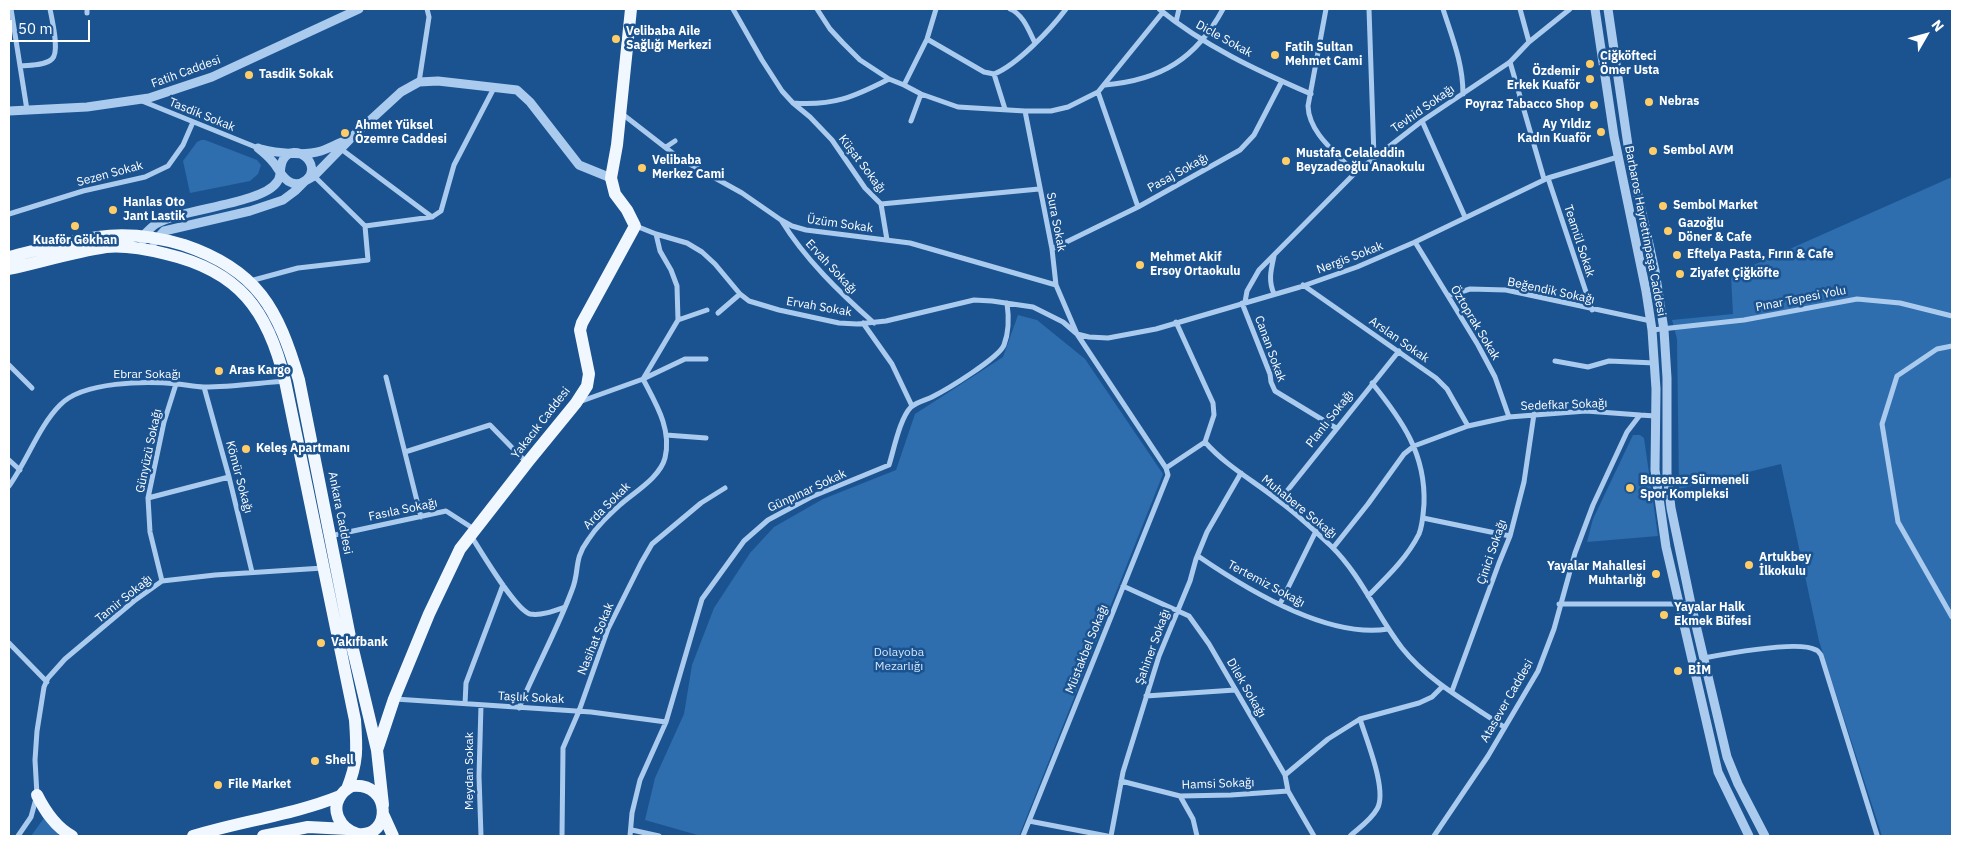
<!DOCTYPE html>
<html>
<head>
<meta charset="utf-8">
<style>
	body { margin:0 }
	#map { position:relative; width:1961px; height:845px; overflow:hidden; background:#1b5390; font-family:"IBM Plex Sans",sans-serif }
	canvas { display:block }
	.frame { position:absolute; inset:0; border:10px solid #fff; pointer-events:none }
	.north { position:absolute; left:1901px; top:10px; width:50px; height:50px; -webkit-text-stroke:4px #1b5390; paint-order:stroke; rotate:52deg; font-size:14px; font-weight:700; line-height:20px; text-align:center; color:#fff }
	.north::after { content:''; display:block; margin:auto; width:18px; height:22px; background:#fff; clip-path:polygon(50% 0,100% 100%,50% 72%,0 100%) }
	.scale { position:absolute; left:10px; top:20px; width:80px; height:22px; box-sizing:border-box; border:2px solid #fff; border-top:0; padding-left:6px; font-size:15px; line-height:18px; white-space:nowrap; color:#fff; -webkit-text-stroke:4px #1b5390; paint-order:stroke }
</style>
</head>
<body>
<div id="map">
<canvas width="1961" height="845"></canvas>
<div class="frame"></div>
<div class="north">N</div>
<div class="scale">50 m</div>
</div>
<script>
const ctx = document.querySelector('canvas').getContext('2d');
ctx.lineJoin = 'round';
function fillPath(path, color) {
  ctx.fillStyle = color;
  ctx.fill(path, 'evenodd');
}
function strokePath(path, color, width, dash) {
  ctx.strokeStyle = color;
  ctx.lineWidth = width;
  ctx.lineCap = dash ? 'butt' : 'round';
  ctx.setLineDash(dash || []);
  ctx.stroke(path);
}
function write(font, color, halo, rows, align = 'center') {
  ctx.font = font + ' "IBM Plex Sans",sans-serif';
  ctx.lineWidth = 5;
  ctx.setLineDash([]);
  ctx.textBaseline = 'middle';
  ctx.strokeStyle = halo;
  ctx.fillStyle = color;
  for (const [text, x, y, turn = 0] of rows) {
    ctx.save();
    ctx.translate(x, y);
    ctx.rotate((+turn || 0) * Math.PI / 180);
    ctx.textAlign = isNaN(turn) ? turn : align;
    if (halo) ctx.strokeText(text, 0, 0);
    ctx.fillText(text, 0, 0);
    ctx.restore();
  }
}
fillPath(new Path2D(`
	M 201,140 L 205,140 L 257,160 L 261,165 L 258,174 L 250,181 L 190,193 L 183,161 L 197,142 Z
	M 1952,177 L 1952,836 L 1882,836 L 1819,641 L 1781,464 L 1679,489 L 1677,339 L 1672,320 L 1733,314 L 1731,275 Z
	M 1018,315 L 1037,320 L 1085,359 L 1163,474 L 1019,836 L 701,836 L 645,820 L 655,778 L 684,714 L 692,665 L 714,608 L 750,553 L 774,527 L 823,499 L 896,470 L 915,414 L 1003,357 Z
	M 1633,435 L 1640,435 L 1644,438 L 1658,536 L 1587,542 L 1593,519 Z
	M 44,818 L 60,836 L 31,836 Z`), '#2e6dae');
strokePath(new Path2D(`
	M 11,9 L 27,110
	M 87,9 L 87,13
	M 733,9 L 762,60 L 782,91 L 793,103 L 810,117 L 832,140 L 865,188 L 881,204 L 1039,189
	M 817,9 L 830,29 L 843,43 L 860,60 L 889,79 L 904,85 L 921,94 L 958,107 L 1025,111 L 1051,111 L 1068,107 L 1098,92 L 1163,12
	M 1010,9 C 1023,14 1029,31 1035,43
	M 1159,9 C 1204,46 1258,71 1311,94
	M 1326,9 L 1308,106 C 1309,134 1338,154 1355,173
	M 1369,9 L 1374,157
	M 1443,9 C 1452,37 1463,63 1463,94
	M 1520,9 L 1529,42
	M 1176,22 L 1179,9
	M 927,39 L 984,72 L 994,74 C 1017,65 1051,29 1066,9
	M 1510,62 L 1544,179
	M 21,66 C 29,65 45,66 52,59 C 60,52 52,20 50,9
	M 994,74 L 1005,109
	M 419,82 L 429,17 L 427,9
	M 904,85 L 927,39 L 936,9
	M 1105,85 C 1161,80 1196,59 1223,9
	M 1098,92 L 1138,207
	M 142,101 L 258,148
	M 793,103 C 833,106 854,97 889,79
	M 621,113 L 679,158 L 742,193 L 781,220 L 792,226 L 806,230 L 910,243 L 1056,285
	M 911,121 L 921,94
	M 1422,121 L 1465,217
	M 666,147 L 675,141
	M 341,149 L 432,217 L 441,211 L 454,165 L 494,88
	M 1548,178 L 1592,310
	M 881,204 L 887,240
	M 9,214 L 83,191 L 145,177 L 168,166 L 183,145 L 193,122
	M 781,220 C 805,259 839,292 874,323
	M 365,226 L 432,217
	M 636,226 L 656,234 L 687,243 L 702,252 L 715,264 L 740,294 L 749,301 L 779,310 L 839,323 L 857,324 L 886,321 L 974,300 L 992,301 L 1033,307 L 1063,322 L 1077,334 L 1089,337 L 1108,338 L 1156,329 L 1300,287 L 1357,267 L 1415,242 L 1548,178 L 1618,157
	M 1415,242 L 1478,345 L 1495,377 L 1509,417
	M 1052,249 L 1138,207 L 1240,150 L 1254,135 L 1282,81
	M 250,281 L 298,268 L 368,260 L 365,226 L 314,176
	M 1303,285 L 1436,378 L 1447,389 L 1468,426
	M 1274,294 C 1268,280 1271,270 1274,256
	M 1448,296 L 1470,289 L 1506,290 L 1651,321
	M 1245,302 L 1247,291 L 1259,270 L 1355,173 L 1422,121 L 1510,62 L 1529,42 L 1570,9
	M 1242,303 L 1270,374 L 1271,382 L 1275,391 L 1336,428
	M 718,313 L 740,294
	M 678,320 L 707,310
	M 1176,322 L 1213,403 L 1214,415 L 1205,442 C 1226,466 1254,481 1279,501 C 1297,514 1314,530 1331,546 C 1361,575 1377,616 1402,648 C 1429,682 1469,703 1504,727
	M 863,323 L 892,364 L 912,406
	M 1652,330 L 1744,320 L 1857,299 L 1900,303 L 1952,316
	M 1952,346 L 1937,349 L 1897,376 L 1882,424 L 1898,522 L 1952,617
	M 1555,361 L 1588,367 L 1609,361 L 1655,363
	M 9,365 L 32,388
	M 386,377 L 421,517
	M 204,387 L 229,477 L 252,572
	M 579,402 L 643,379 L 678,320 L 677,286 L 671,270 L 660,251 L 656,234
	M 666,435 L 706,438
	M 405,452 L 490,425 L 527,463
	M 9,460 L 20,470
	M 1166,468 L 1205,442
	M 9,486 C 27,461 39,426 60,405 C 83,381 146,381 178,384 C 187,385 196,387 204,387 C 231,387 258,383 285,381
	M 148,498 L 229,477
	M 1279,501 L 1399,351
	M 1423,518 L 1510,536
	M 330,536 L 446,511 L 474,529
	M 471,536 C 481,551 515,610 530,614 C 541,616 554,611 565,607
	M 1333,548 L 1368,504 L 1404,454 L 1414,446 L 1468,426 L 1509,417 L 1586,411 L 1640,415
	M 1198,556 C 1246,589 1327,639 1388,629
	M 162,581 L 150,532 L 148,498 L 164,422 L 176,384
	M 1123,586 L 1189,616 L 1209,644 L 1285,775 L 1288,791 L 1314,836
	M 1368,596 C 1387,577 1407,558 1419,534 C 1423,524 1423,514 1424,504 C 1426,454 1402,420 1372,383
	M 1280,604 L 1316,531
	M 1559,604 L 1691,604
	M 9,643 L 47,682
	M 1704,658 C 1725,654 1799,640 1816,650 C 1818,650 1820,654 1821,655 L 1877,835
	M 1452,691 L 1499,563 L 1510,536 L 1524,482 L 1534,414
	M 1146,696 L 1235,690
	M 395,699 L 591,712 L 666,722
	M 465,704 L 466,683 L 503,585
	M 481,705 L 479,776 L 481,836
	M 519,708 C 536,668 557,630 572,590 C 580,571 573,560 588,540 C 597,526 609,515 621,504 C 636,491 660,477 665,458 C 672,429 656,404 643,379 L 685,359 L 706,359
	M 1285,775 L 1328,739 L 1360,719 L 1419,703 L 1432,697 L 1443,686
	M 1121,781 L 1180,796 L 1231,795 L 1288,791
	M 1180,796 L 1193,819 L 1197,836
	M 1029,821 L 1107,836
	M 632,830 L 659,836
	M 18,836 L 31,817 L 37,795 L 35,760 L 37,731 L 44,687 L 48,678 L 65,659 L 134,601 L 162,581 L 215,575 L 323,568
	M 562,836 L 563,748 L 579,711 L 608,629 L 641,563 L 652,544 L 701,503 L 725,488
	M 630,836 L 632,813 L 640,780 L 666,722 L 702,599 L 744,541 L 768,520 L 811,497 L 889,465 C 894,449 900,418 911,407 C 917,402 926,400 932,397 C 946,390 999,358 1004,345 C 1009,332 1009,317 1007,303
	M 1023,836 L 1168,475 L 1166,468 L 1077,334 L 1056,285 L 1052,249 L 1025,111
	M 1111,836 L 1123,772 L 1159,656 L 1190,581 L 1196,559 L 1207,532 L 1241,473
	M 1350,836 C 1359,828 1371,820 1377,809 C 1388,791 1366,739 1360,719
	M 1434,836 L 1488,756 L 1538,671 L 1554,629 L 1575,553 L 1593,505 L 1627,432 L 1640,415 L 1655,416`), '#aacbee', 5);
strokePath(new Path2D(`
	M 1595,9 L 1614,136 L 1646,291 L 1652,330 L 1656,389 L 1655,470 L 1666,547 L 1718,772 L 1749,836
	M 1608,9 L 1630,159 L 1655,271 L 1664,330 L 1667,378 L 1667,474 L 1671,508 L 1691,604 L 1727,757 L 1738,784 L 1765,836
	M 9,111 L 87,107 L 149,98 L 212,77 L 359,9
	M 261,149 C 276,153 305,156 321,151 C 330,148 338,143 347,140
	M 143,240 L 142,237 C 146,233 151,227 156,224 C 180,209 263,204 277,182 C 282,176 279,167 283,160 C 294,140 324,165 306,180 C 302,183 297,185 292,183 C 282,180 279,168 272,161 C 268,156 263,152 258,148
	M 154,242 L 164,231 L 250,211 L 283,200 L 295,191 L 305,181 L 314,176 L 352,137 L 401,92 L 419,82 L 438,81 L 517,90 L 530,102 L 579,165 L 611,178`), '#aacbee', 9);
strokePath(new Path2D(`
	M 9,257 C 38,250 68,241 98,237 C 126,233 157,237 184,245 C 258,270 278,309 299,380 L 350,637 L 377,750 L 383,805
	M 9,269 C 41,262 73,252 106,247 C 126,245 146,249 166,254 C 239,271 268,310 285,381 L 355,720 C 357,748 358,762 347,789
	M 377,750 L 394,699 L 429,614 L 460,549 L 527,463 L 576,403 L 587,386 L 589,374 L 580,330 L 582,323 L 635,226 L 627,210 L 615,194 L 611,178 L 617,145 L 631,9
	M 352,786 C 392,782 392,838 358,834 C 349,832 342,826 338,817 C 333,804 340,792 352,786 Z
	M 37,795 C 45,811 55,827 72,836
	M 383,814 L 393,836
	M 193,836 C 241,821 293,815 340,796
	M 263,836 L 308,827 L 347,829`), '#f1f7ff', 12);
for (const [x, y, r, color] of [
	[616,39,5,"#ffcd67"],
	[1275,55,5,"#ffcd67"],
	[1590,64,5,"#ffcd67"],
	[249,75,5,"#ffcd67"],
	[1590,79,5,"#ffcd67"],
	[1649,102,5,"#ffcd67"],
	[1594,105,5,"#ffcd67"],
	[1601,132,5,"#ffcd67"],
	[345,133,5,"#ffcd67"],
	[1653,151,5,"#ffcd67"],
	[1286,161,5,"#ffcd67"],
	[642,168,5,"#ffcd67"],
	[1663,206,5,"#ffcd67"],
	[113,210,5,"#ffcd67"],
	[75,226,5,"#ffcd67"],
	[1668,231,5,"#ffcd67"],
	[1677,255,5,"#ffcd67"],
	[1140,265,5,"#ffcd67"],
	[1680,274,5,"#ffcd67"],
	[219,371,5,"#ffcd67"],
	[246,449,5,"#ffcd67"],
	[1630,488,5,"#ffcd67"],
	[1749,565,5,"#ffcd67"],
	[1656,574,5,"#ffcd67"],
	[1664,615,5,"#ffcd67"],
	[321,643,5,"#ffcd67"],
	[1678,671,5,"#ffcd67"],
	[315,761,5,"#ffcd67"],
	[218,785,5,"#ffcd67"]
]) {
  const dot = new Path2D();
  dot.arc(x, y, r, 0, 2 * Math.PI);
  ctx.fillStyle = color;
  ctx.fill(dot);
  strokePath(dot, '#1b5390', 2);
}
write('bold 12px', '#fff', '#1b5390', [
	["Velibaba Aile",626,32],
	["Sağlığı Merkezi",626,46],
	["Fatih Sultan",1285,48],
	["Mehmet Cami",1285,62],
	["Çiğköfteci",1600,57],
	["Ömer Usta",1600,71],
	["Özdemir",1580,72,"right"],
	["Erkek Kuaför",1580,86,"right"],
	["Tasdi̇k Sokak",259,75],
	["Nebras",1659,102],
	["Poyraz Tabacco Shop",1584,105,"right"],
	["Ay Yıldız",1591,125,"right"],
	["Kadın Kuaför",1591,139,"right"],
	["Ahmet Yüksel",355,126],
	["Özemre Caddesi",355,140],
	["Sembol AVM",1663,151],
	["Mustafa Celaleddin",1296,154],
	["Beyzadeoğlu Anaokulu",1296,168],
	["Velibaba",652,161],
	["Merkez Cami",652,175],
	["Hanlas Oto",123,203],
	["Jant Lastik",123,217],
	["Sembol Market",1673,206],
	["Gazoğlu",1678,224],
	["Döner & Cafe",1678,238],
	["Kuaför Gökhan",75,241,"center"],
	["Eftelya Pasta, Fırın & Cafe",1687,255],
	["Mehmet Akif",1150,258],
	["Ersoy Ortaokulu",1150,272],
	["Ziyafet Çiğköfte",1690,274],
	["Aras Kargo",229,371],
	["Keleş Apartmanı",256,449],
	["Busenaz Sürmeneli",1640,481],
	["Spor Kompleksi",1640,495],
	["Artukbey",1759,558],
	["İlkokulu",1759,572],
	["Yayalar Mahallesi",1646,567,"right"],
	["Muhtarlığı",1646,581,"right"],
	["Yayalar Halk",1674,608],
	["Ekmek Büfesi",1674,622],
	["Vakıfbank",331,643],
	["BİM",1688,671],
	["Shell",325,761],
	["File Market",228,785]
], 'left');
write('12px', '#fff', '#1b5390', [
	["Dicle Sokak",1224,39,29],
	["Fatih Caddesi",186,72,-20],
	["Tevhid Sokağı",1423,109,-35],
	["Tasdik Sokak",202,115,22],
	["Küşat Sokağı",862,164,53],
	["Pasaj Sokağı",1178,173,-29],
	["Sezen Sokak",110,174,-15],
	["Sura Sokak",1056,222,79],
	["Üzüm Sokak",840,224,8],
	["Barbaros Hayrettinpaşa Caddesi",1645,231,79],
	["Teamül Sokak",1579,241,72],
	["Nergis Sokak",1350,258,-21],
	["Ervah Sokağı",831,267,47],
	["Beğendik Sokağı",1551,291,12],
	["Pınar Tepesi Yolu",1801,299,-11],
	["Ervah Sokak",819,307,10],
	["Öztoprak Sokak",1475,323,59],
	["Arslan Sokak",1399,340,35],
	["Canan Sokak",1270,349,70],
	["Ebrar Sokağı",147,375],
	["Sedefkar Sokağı",1564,405,-2],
	["Planlı Sokağı",1330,419,-52],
	["Yakacık Caddesi",541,423,-52],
	["Günyüzü Sokağı",149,451,-78],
	["Kömür Sokağı",239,477,75],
	["Günpınar Sokak",807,491,-25],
	["Arda Sokak",607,506,-45],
	["Muhabere Sokağı",1299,507,39],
	["Fasıla Sokağı",403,510,-12],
	["Ankara Caddesi",340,513,79],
	["Çinici Sokağı",1492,552,-71],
	["Tertemiz Sokağı",1266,584,28],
	["Tamir Sokağı",124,599,-39],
	["Nasihat Sokak",596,639,-68],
	["Şahiner Sokağı",1153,647,-70],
	["Müstakbel Sokağı",1087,649,-68],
	["Dilek Sokağı",1246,688,60],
	["Taşlık Sokak",531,698,3],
	["Atasever Caddesi",1507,701,-60],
	["Meydan Sokak",470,771,-90],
	["Hamsi Sokağı",1218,784,-2]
]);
write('12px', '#d0e5fa', '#1b5390', [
	["Dolayoba",899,653],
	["Mezarlığı",899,667]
]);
</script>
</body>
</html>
